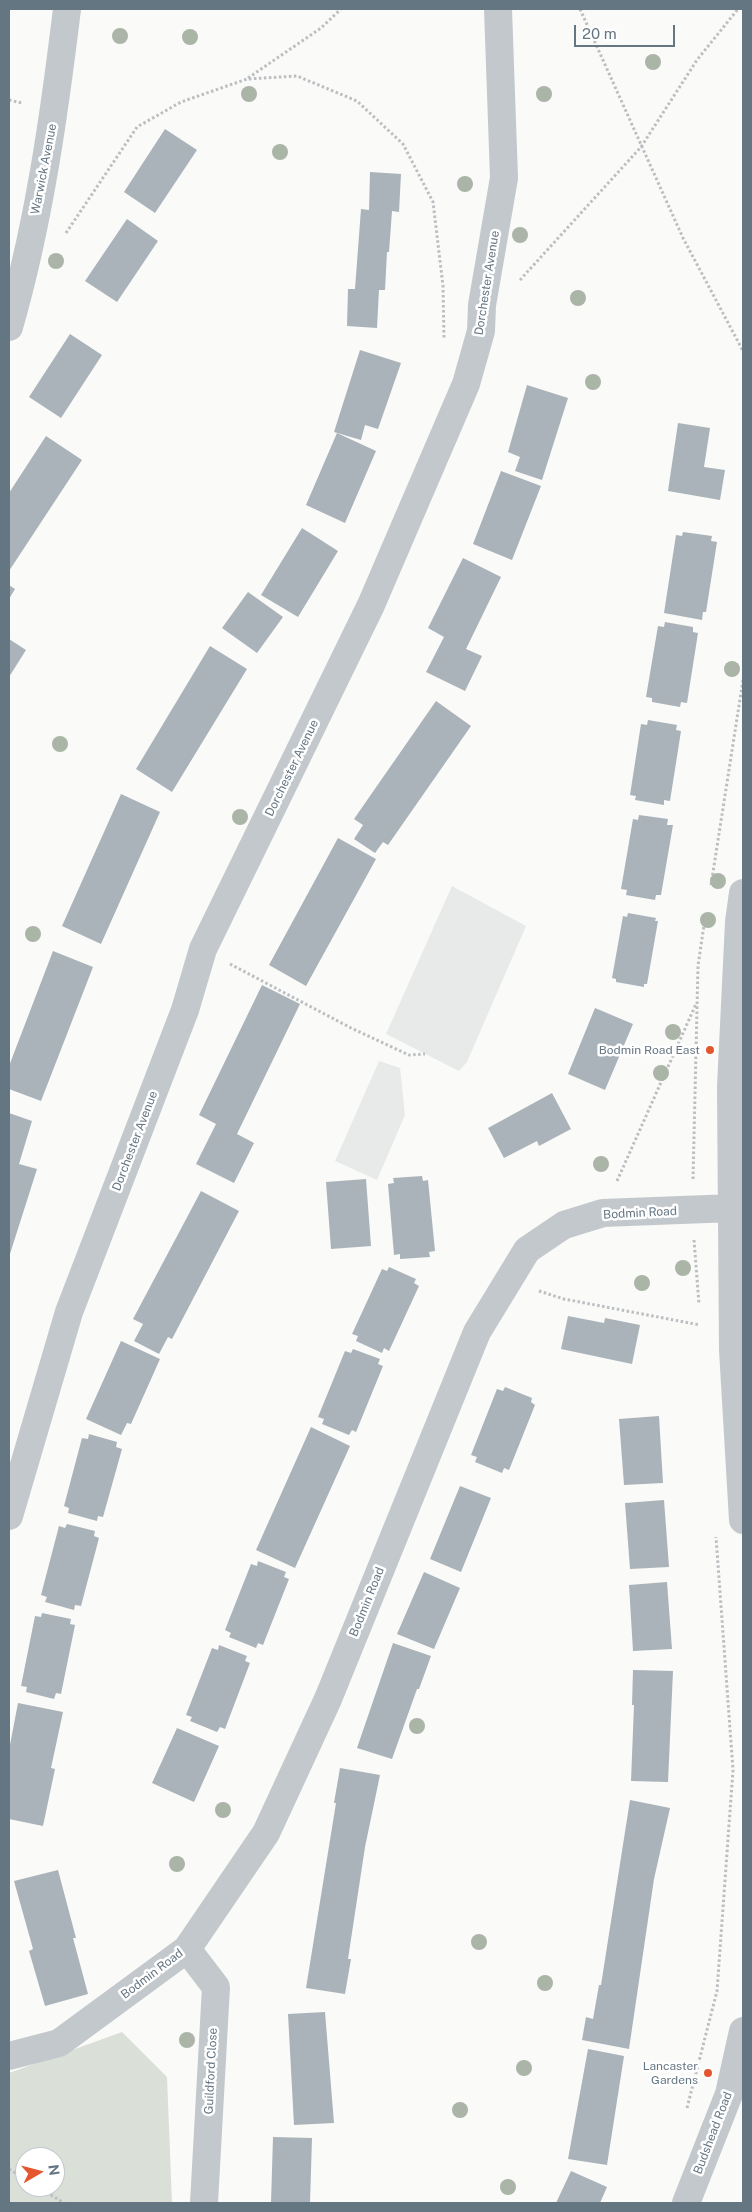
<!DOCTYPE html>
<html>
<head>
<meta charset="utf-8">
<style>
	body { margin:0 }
	#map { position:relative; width:752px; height:2212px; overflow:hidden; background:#fafaf8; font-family:"Public Sans",sans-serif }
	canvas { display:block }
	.frame { position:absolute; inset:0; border:10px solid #657683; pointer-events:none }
	.north { position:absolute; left:15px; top:2147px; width:50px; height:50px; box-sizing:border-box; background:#fff; border:1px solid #c1c8cd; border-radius:50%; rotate:82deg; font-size:14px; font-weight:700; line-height:20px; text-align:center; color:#657683 }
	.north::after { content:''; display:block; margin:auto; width:18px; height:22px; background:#e4572e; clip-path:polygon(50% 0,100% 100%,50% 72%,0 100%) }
	.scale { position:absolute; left:574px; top:25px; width:101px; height:22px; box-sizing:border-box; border:2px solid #657683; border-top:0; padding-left:6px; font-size:15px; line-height:18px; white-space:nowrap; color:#657683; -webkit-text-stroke:4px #fff; paint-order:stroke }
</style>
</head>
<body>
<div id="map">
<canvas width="752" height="2212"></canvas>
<div class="frame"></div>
<div class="north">N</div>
<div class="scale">20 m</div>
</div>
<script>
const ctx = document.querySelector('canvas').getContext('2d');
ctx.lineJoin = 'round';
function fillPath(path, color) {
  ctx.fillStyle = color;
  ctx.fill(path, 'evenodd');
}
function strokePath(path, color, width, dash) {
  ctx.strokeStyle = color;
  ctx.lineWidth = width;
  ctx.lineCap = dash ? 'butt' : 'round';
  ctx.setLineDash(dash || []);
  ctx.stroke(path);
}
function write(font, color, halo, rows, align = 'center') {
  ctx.font = font + ' "Public Sans",sans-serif';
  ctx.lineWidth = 5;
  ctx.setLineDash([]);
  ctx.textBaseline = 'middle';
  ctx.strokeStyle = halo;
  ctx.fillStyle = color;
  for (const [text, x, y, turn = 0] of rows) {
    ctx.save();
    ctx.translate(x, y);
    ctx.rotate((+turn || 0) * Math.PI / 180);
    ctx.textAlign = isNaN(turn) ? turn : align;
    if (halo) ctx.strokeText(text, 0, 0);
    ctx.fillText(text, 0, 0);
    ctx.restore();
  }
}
fillPath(new Path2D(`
	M 452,886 L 526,926 L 467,1062 L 459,1071 L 386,1034 Z
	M 379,1061 L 400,1068 L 405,1115 L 377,1180 L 335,1161 Z`), '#e8e9e9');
fillPath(new Path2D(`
	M 122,2032 L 167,2077 L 172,2203 L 9,2203 L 9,2073 ZM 25,2157 L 55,2157 L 55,2187 L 25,2187 Z`), '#dadfd7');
fillPath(new Path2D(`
	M 165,129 L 197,150 L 155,213 L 124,192 Z
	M 370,172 L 401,174 L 399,212 L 392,211 L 389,252 L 387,252 L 385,290 L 379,290 L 377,328 L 347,326 L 348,289 L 355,289 L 361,209 L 369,210 Z
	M 127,219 L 158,241 L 117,302 L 85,281 Z
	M 70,334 L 102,355 L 61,418 L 29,397 Z
	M 360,350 L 401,363 L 378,429 L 365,425 L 361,440 L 334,432 Z
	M 527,385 L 568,398 L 542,480 L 515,471 L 520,457 L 508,452 Z
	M 678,423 L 710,428 L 704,467 L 725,470 L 720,500 L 668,491 Z
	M 337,433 L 376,451 L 345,523 L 306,505 Z
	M 46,436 L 82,460 L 9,571 L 9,493 Z
	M 501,471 L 541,486 L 512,560 L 473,544 Z
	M 302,528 L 338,551 L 298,617 L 261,595 Z
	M 683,532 L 712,536 L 711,541 L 717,542 L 706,612 L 703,612 L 702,620 L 664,613 L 676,535 L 682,536 Z
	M 463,558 L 501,577 L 466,649 L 482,656 L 465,691 L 426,672 L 444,637 L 428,628 Z
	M 9,585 L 15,589 L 9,599 Z
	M 248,592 L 283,617 L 257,653 L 222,628 Z
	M 665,622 L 693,627 L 693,632 L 698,633 L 687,703 L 681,702 L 680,707 L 652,702 L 652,698 L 646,697 L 658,626 L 664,627 Z
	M 9,639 L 26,650 L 9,677 Z
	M 210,646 L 247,669 L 172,792 L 136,769 Z
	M 436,701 L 471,726 L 388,845 L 383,842 L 375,853 L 354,839 L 363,825 L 354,819 Z
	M 648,720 L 677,725 L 676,730 L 681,731 L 670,801 L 664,800 L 664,805 L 635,800 L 636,796 L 630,795 L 641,724 L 647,725 Z
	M 121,794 L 160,812 L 101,944 L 62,926 Z
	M 639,815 L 668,819 L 667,825 L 673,825 L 661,895 L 656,895 L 655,900 L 626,895 L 627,890 L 621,889 L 633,819 L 638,820 Z
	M 338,838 L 376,859 L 306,986 L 269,965 Z
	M 628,913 L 656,918 L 655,921 L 658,921 L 647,984 L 644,984 L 644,987 L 616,982 L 616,979 L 612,978 L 623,916 L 627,917 Z
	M 53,951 L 93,967 L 41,1101 L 9,1089 L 9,1066 Z
	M 262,985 L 300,1004 L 237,1134 L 254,1143 L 234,1183 L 196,1164 L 216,1124 L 199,1115 Z
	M 595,1008 L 633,1024 L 605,1090 L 568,1074 Z
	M 552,1093 L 571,1129 L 539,1146 L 537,1141 L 504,1158 L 488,1128 Z
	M 9,1113 L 32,1121 L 19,1164 L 37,1169 L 9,1257 Z
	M 422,1176 L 423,1181 L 428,1180 L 435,1251 L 429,1252 L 430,1257 L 400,1259 L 400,1254 L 394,1255 L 388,1184 L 394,1183 L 393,1178 Z
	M 366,1179 L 371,1246 L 331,1249 L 326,1182 Z
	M 201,1191 L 239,1211 L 172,1339 L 168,1337 L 159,1354 L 134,1341 L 143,1324 L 133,1319 Z
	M 389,1267 L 416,1279 L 414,1283 L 419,1286 L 389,1351 L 384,1348 L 382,1353 L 356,1341 L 358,1336 L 352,1334 L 382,1269 L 387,1271 Z
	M 568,1316 L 604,1323 L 605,1318 L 640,1325 L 632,1364 L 561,1349 Z
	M 121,1341 L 160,1359 L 131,1424 L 127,1423 L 121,1435 L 86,1419 Z
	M 353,1349 L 380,1359 L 378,1364 L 383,1366 L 356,1432 L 352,1430 L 349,1435 L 322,1424 L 324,1419 L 318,1417 L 345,1351 L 351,1353 Z
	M 505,1387 L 532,1398 L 531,1402 L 535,1405 L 509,1470 L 504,1468 L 502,1473 L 475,1462 L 477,1457 L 471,1455 L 497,1389 L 503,1391 Z
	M 659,1416 L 663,1483 L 624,1485 L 619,1419 Z
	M 311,1427 L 350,1446 L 295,1568 L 256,1550 Z
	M 89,1434 L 117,1442 L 116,1447 L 122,1449 L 103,1517 L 98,1516 L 97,1521 L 68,1513 L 69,1508 L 64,1506 L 82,1438 L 88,1439 Z
	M 460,1486 L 491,1498 L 461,1572 L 430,1559 Z
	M 664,1500 L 669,1567 L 630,1569 L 625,1503 Z
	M 67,1524 L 95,1531 L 94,1536 L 99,1538 L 81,1606 L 75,1605 L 74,1610 L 45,1602 L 47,1597 L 41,1595 L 59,1526 L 65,1528 Z
	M 258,1561 L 286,1572 L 284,1577 L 289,1579 L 263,1645 L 258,1643 L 256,1648 L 229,1637 L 231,1633 L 225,1630 L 251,1564 L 257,1566 Z
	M 424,1572 L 460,1588 L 434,1649 L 397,1634 Z
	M 667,1582 L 672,1649 L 633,1651 L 629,1585 Z
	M 42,1613 L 71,1619 L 70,1624 L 75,1625 L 61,1694 L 56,1693 L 54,1699 L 26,1692 L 27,1687 L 21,1686 L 35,1616 L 41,1617 Z
	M 393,1643 L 431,1656 L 419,1689 L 417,1689 L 392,1759 L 357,1748 Z
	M 219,1645 L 247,1656 L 245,1661 L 250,1663 L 225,1729 L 220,1727 L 217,1732 L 190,1721 L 192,1717 L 186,1715 L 212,1648 L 218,1650 Z
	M 633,1670 L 673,1671 L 668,1782 L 631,1781 L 634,1705 L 632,1705 Z
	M 18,1703 L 63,1712 L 51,1768 L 55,1769 L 43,1826 L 9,1819 L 10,1759 L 9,1759 L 9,1750 Z
	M 177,1728 L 219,1746 L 194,1802 L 152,1783 Z
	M 340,1768 L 380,1775 L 365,1847 L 348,1959 L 351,1959 L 345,1994 L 306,1988 L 336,1803 L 334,1803 Z
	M 630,1800 L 670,1808 L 654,1879 L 629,2049 L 582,2040 L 586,2017 L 593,2019 L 599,1985 L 601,1985 Z
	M 58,1870 L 76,1938 L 73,1938 L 88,1994 L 45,2006 L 29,1951 L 33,1949 L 14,1881 Z
	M 325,2012 L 334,2123 L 294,2125 L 288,2014 Z
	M 588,2049 L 624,2056 L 607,2165 L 568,2159 Z
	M 273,2137 L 312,2138 L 310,2203 L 271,2203 Z
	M 571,2171 L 607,2187 L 600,2203 L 556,2203 Z`), '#aab3b9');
strokePath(new Path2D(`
	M 580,9 L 683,238 L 743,351
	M 248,78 L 321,28 L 341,9
	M 9,100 L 22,103
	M 66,233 L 137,127 L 181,102 L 247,79 L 297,76 L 357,101 L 403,144 L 433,202 L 443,286 L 444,339
	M 520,280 L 641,147 L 697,60 L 738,9
	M 711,885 L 743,680
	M 230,964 L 351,1028 L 409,1055 L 425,1054
	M 693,1179 L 698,966 L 705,918
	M 617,1181 L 696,1004
	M 694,1240 L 699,1304
	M 539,1291 L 564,1299 L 700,1325
	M 687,2108 L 717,1991 L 733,1770 L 716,1537
	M 9,2169 L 25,2179
	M 38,2187 L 64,2203`), '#bbbfc2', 3, [2.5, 2.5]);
strokePath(new Path2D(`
	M 9,327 C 39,223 54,116 67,9
	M 743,893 L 739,922 L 731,1087 L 733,1350 L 743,1520
	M 9,1516 L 69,1312 L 185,1010 L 203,949 L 371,605 L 466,384 L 481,331 L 482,305 L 504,178 L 498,9
	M 187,1949 L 216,1987 L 204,2203
	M 9,2056 L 59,2043 L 187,1949 L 266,1833 L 328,1699 L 477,1332 L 527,1250 L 564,1225 L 603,1213 L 733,1208
	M 686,2203 L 729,2094 L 743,2031`), '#c3c8cc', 28);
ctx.fillStyle = '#aab4a7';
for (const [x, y] of [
	[120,36],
	[190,37],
	[653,62],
	[249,94],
	[544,94],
	[280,152],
	[465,184],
	[520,235],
	[56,261],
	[578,298],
	[593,382],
	[732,669],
	[60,744],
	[240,817],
	[718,881],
	[708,920],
	[33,934],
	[673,1032],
	[661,1073],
	[601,1164],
	[683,1268],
	[642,1283],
	[417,1726],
	[223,1810],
	[177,1864],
	[479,1942],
	[545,1983],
	[187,2040],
	[524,2068],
	[460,2110],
	[508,2187]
]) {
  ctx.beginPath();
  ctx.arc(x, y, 8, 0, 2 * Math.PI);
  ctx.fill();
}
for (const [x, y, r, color] of [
	[710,1050,5,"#e4572e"],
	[708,2073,5,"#e4572e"]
]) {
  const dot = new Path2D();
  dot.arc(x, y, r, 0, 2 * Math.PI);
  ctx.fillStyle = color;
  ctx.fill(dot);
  strokePath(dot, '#fff', 2);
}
write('12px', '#657683', '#fff', [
	["Warwick Avenue",44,169,-79],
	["Dorchester Avenue",487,283,-81],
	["Dorchester Avenue",292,768,-64],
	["Dorchester Avenue",135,1141,-69],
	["Bodmin Road",640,1213,-3],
	["Bodmin Road",367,1602,-68],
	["Bodmin Road",152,1974,-37],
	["Guildford Close",211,2071,-87],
	["Budshead Road",713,2133,-69]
]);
write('12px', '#657683', '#fff', [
	["Bodmin Road East",700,1050],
	["Lancaster",698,2066],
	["Gardens",698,2080]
], 'right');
</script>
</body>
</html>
